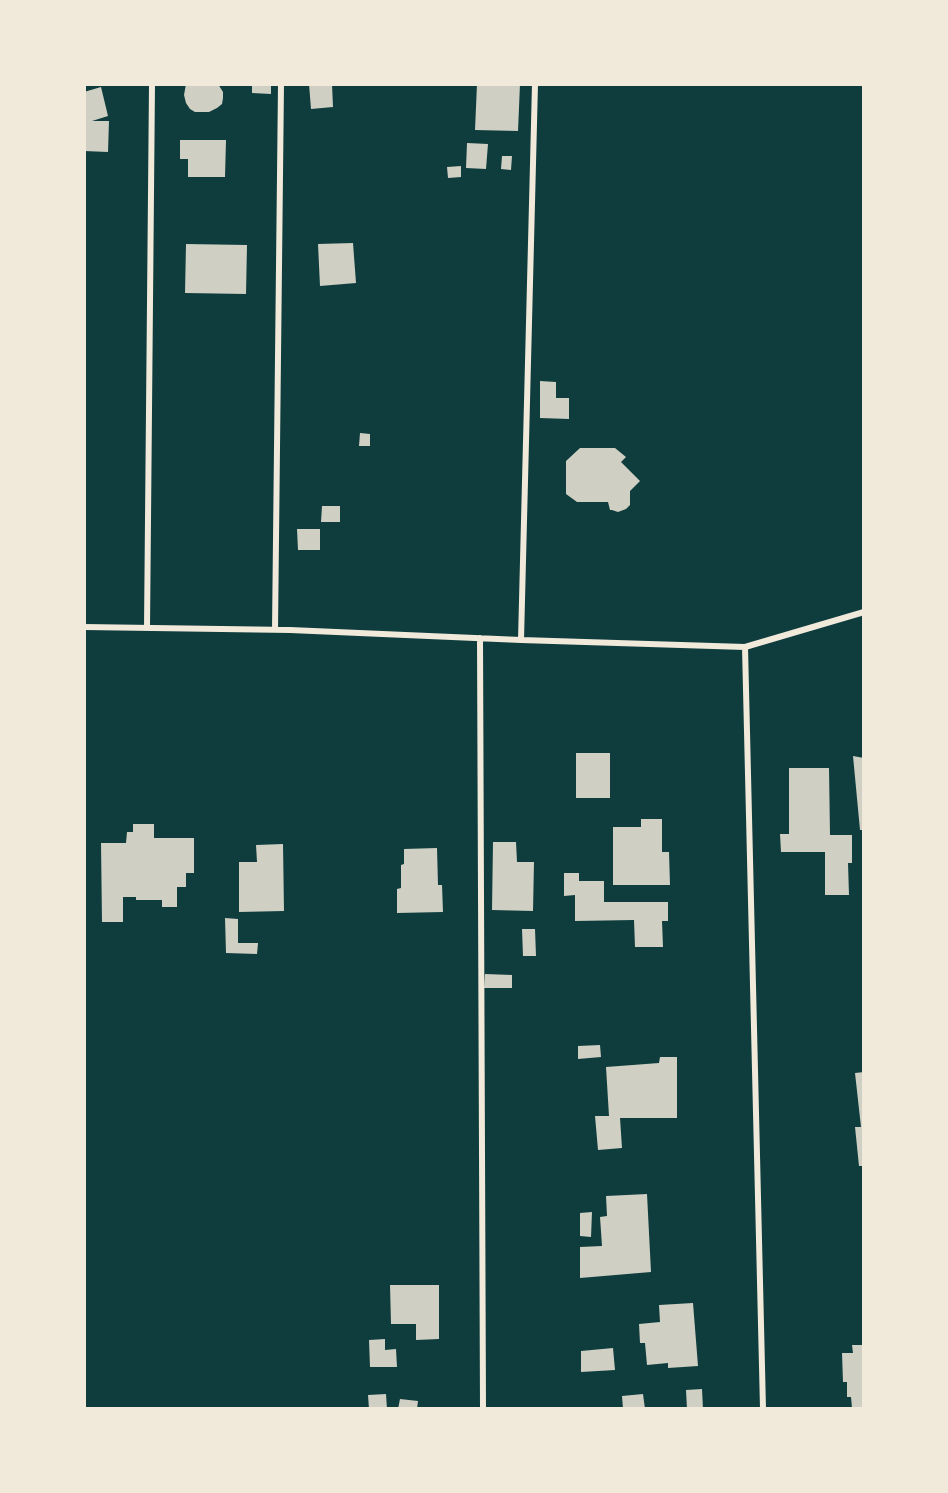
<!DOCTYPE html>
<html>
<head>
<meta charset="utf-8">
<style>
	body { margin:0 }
	#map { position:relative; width:948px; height:1493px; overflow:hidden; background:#0f3d3e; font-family:Commissioner,sans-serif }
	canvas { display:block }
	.frame { position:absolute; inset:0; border:86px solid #f1e9da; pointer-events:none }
</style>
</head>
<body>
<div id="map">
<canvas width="948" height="1493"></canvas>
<div class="frame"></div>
</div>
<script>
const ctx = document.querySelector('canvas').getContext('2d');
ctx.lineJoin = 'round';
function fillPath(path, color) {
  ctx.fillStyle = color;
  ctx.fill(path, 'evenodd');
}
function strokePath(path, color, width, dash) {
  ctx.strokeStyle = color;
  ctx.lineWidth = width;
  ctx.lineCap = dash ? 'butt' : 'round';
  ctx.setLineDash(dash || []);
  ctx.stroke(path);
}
fillPath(new Path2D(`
	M 186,84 L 218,84 L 223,92 L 223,98 L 222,104 L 217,108 L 209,112 L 195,112 L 190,109 L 186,103 L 184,95 Z
	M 252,84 L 271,84 L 271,94 L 252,93 Z
	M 309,84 L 332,84 L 333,107 L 311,109 Z
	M 477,84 L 520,84 L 518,131 L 475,130 Z
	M 101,87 L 108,116 L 92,121 L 109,121 L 108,152 L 84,151 L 84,92 Z
	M 180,140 L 226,140 L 225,177 L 188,177 L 188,159 L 180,159 Z
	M 467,143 L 488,144 L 486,169 L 466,168 Z
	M 502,156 L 512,156 L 511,170 L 501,169 Z
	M 461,166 L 461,177 L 448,178 L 447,167 Z
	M 353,243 L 356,283 L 320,286 L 318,244 Z
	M 186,244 L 247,245 L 246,294 L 185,293 Z
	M 540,381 L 556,382 L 556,398 L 569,398 L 569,419 L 540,418 Z
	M 360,433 L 370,434 L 370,446 L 359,446 Z
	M 580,448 L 615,448 L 626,457 L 621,462 L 640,481 L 630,491 L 630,505 L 626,509 L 618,512 L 612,510 L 610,510 L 608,502 L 577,502 L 566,494 L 566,461 Z
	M 322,506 L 340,506 L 340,522 L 321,522 Z
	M 297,529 L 320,529 L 320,550 L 298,550 Z
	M 576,753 L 610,753 L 610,798 L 576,798 Z
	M 853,756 L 864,758 L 864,830 L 860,830 Z
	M 789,768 L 829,768 L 830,835 L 852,835 L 852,863 L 848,863 L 849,895 L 825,895 L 825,852 L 781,852 L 780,834 L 789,834 Z
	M 641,819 L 662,819 L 662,852 L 669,852 L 670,885 L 613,885 L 613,827 L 641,827 Z
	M 133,824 L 154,824 L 154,838 L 194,838 L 194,873 L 186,873 L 186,887 L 177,887 L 177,907 L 162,907 L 162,900 L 136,900 L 136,897 L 123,897 L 123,922 L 102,922 L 101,843 L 126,843 L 127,832 L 133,832 Z
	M 493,842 L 516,842 L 517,862 L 534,862 L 533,911 L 492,910 Z
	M 283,844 L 284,911 L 239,912 L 239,862 L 257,862 L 256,845 Z
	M 437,848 L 438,885 L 442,885 L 443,912 L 397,913 L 397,889 L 401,888 L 401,865 L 404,864 L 404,849 Z
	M 564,873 L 579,873 L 579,881 L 604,881 L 604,902 L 668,902 L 668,921 L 662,921 L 663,947 L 635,947 L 634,920 L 575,921 L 575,895 L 564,896 Z
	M 225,918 L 238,919 L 238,943 L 258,943 L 257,954 L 226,953 Z
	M 522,929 L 535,929 L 536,956 L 523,956 Z
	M 485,974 L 512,975 L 512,988 L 484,988 Z
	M 600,1045 L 601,1057 L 578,1059 L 578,1046 Z
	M 660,1057 L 677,1057 L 677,1118 L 620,1118 L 622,1148 L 598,1150 L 595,1116 L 609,1116 L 606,1067 L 659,1063 Z
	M 864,1072 L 864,1166 L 859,1166 L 855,1127 L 861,1127 L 855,1073 Z
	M 647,1194 L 651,1272 L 580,1278 L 580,1247 L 602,1246 L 600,1217 L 607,1216 L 606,1196 Z
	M 592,1212 L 591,1237 L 580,1236 L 580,1213 Z
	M 390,1285 L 439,1285 L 439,1339 L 416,1340 L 416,1324 L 391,1324 Z
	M 693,1303 L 698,1366 L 668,1368 L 668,1363 L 647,1365 L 645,1343 L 640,1343 L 639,1324 L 660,1322 L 659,1305 Z
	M 385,1339 L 385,1350 L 396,1349 L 397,1367 L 370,1367 L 369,1340 Z
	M 852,1345 L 864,1345 L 864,1408 L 852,1408 L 851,1397 L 847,1397 L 847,1382 L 843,1382 L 842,1353 L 853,1353 Z
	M 613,1348 L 615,1370 L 581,1372 L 581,1351 Z
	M 702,1389 L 703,1409 L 687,1409 L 686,1390 Z
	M 386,1394 L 387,1409 L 369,1409 L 368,1395 Z
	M 643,1394 L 645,1409 L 623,1409 L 622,1396 Z
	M 400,1399 L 418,1401 L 417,1409 L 398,1409 Z`), '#cfcfc3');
strokePath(new Path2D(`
	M 84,627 L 290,630 L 521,640 L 745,647 L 864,612
	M 147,628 L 152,84
	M 275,630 L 281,84
	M 480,638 L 483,1409
	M 521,640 L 535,84
	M 745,647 L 763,1409`), '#f1e9da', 6);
</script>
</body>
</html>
